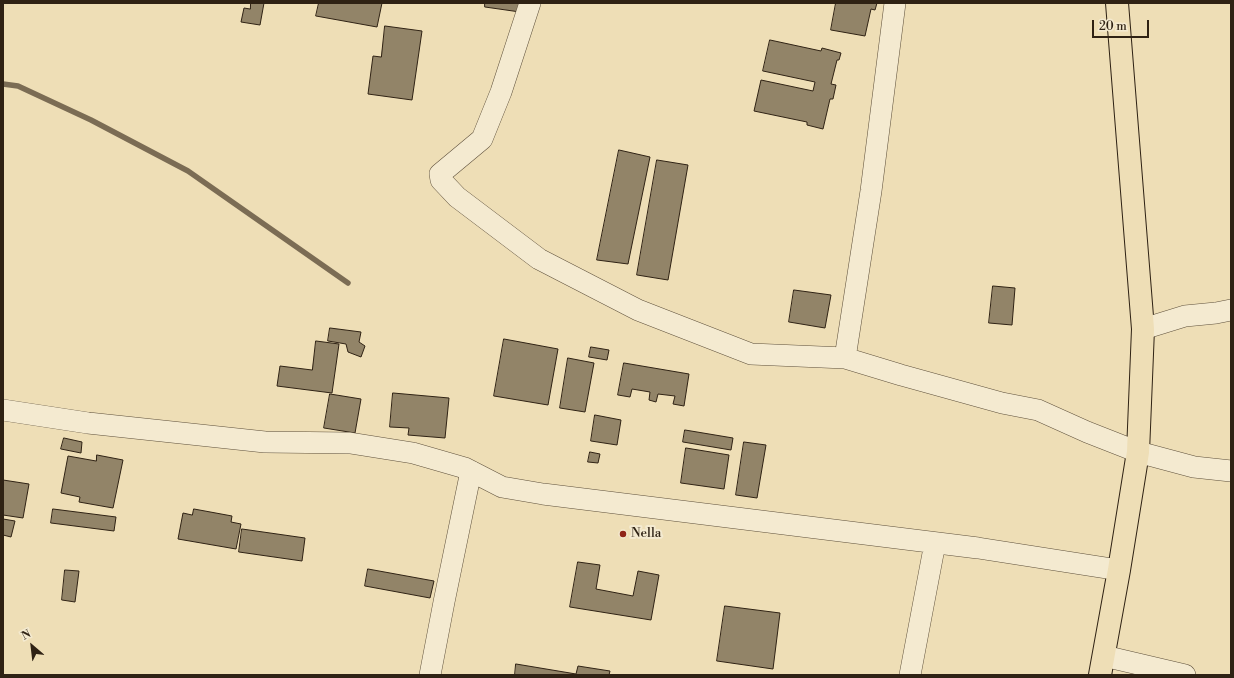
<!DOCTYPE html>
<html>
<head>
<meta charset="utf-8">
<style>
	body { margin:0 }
	#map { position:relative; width:1234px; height:678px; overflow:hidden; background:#eedeb6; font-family:"Libre Bodoni",serif }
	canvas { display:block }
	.frame { position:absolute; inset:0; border:4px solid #2f2214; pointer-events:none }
	.north { position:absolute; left:12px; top:626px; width:40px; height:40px; -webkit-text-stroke:3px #f4ead0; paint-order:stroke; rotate:332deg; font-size:11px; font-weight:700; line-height:16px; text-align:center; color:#2f2214 }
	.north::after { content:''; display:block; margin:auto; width:14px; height:18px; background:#2f2214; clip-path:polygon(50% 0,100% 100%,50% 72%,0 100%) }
	.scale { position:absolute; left:1092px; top:20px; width:57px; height:18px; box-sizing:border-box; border:2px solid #2f2214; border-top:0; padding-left:5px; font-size:12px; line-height:14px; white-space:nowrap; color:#2f2214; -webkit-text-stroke:3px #f4ead0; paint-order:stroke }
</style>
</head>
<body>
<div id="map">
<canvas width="1234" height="678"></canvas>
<div class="frame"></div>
<div class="north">N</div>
<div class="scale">20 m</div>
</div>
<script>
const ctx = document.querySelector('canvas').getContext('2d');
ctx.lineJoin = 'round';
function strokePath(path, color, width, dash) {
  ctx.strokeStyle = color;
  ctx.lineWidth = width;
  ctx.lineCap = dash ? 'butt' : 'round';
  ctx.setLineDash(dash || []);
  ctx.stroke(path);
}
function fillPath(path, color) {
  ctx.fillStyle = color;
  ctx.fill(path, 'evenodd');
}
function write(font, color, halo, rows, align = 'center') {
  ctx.font = font + ' "Libre Bodoni",serif';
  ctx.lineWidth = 4;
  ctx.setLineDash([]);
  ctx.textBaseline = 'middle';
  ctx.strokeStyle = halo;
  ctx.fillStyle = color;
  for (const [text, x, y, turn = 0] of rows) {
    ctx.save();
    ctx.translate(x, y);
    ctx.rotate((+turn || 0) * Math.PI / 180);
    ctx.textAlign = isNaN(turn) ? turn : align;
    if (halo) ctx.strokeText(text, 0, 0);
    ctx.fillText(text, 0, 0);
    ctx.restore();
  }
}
strokePath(new Path2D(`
	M 3,84 L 18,86 L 91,120 L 188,171 L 348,283`), '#7b6c54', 5.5);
const building = new Path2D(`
	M 251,3 L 264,3 L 260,25 L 241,22 L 244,8 L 250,9 Z
	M 319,3 L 382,3 L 377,27 L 316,16 Z
	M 485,3 L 521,3 L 520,12 L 485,7 Z
	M 836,3 L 877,3 L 875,10 L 871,9 L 865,36 L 831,30 Z
	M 385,26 L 422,31 L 412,100 L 368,94 L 373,56 L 381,57 Z
	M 770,40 L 821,51 L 822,48 L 841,53 L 839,60 L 837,60 L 831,84 L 836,85 L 833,99 L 830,99 L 823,129 L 807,125 L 807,122 L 754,111 L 761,80 L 813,91 L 815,82 L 763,71 Z
	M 619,150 L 650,157 L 628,264 L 597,260 Z
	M 657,160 L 688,165 L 668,280 L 637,275 Z
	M 993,286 L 1015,288 L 1012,325 L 989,323 Z
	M 794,290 L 831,295 L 825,328 L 789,322 Z
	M 330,328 L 361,332 L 359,342 L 365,346 L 361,357 L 348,352 L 346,344 L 328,341 Z
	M 504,339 L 558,349 L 548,405 L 494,396 Z
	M 316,341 L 339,344 L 332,393 L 277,386 L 280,366 L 312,370 Z
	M 591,347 L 609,350 L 607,360 L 589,357 Z
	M 568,358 L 594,363 L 585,412 L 560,408 Z
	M 624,363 L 689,374 L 684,406 L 673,404 L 675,396 L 658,394 L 656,402 L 649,400 L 650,392 L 632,389 L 630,397 L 618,395 Z
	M 393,393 L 449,398 L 445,438 L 408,435 L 409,428 L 390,427 Z
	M 330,394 L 361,399 L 355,433 L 324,428 Z
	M 595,415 L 621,420 L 617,445 L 591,441 Z
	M 685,430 L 733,438 L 731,450 L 683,442 Z
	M 64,438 L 82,442 L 81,453 L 61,449 Z
	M 744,442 L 766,445 L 757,498 L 736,495 Z
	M 686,448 L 729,455 L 724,489 L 681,483 Z
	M 590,452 L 600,454 L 598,463 L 588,462 Z
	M 97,455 L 123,460 L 113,508 L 79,502 L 80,497 L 61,493 L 68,456 L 96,461 Z
	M 3,480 L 29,484 L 23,518 L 3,515 Z
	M 53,509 L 116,517 L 114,531 L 51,523 Z
	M 194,509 L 232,516 L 231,522 L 241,524 L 236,549 L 178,539 L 183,513 L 192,515 Z
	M 3,519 L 15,521 L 11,537 L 3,535 Z
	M 242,529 L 305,538 L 302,561 L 239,552 Z
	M 578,562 L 600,565 L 596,589 L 633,596 L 638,571 L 659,575 L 651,620 L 570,607 Z
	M 368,569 L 434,581 L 430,598 L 365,586 Z
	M 65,570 L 79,571 L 75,602 L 62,600 Z
	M 725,606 L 780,613 L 773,669 L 717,661 Z
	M 516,664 L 576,674 L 578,666 L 610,671 L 609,675 L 515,675 Z`);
fillPath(building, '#928468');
strokePath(building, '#2f2214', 1);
const minor = new Path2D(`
	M 530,3 L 501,92 L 482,139 L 440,174 L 441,180 L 457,197 L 539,259 L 638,310 L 751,354 L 845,358 L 901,375 L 1002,403 L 1038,410 L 1087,432 L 1138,452 L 1194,467 L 1231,471
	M 1143,329 L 1185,316 L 1216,313 L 1231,310
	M 845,358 L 871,191 L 895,3
	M 3,410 L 88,423 L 265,442 L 350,443 L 413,453 L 465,468 L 502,487 L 543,494 L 978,548 L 1119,570
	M 1104,656 L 1185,675
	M 430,675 L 444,602 L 471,471
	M 910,675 L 935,543`);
const major = new Path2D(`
	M 1100,675 L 1119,570 L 1138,452 L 1143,329 L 1117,3`);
strokePath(minor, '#5f513c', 22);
strokePath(major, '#2f2214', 24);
strokePath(minor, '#f4ead0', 21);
strokePath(major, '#eedeb6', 22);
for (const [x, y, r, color] of [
	[623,534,4,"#8f2418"]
]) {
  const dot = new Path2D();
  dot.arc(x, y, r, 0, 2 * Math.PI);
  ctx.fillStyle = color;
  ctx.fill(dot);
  strokePath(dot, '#f4ead0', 1.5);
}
write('13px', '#2f2214', '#f4ead0', [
	["Nella",631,534]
], 'left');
</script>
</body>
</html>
